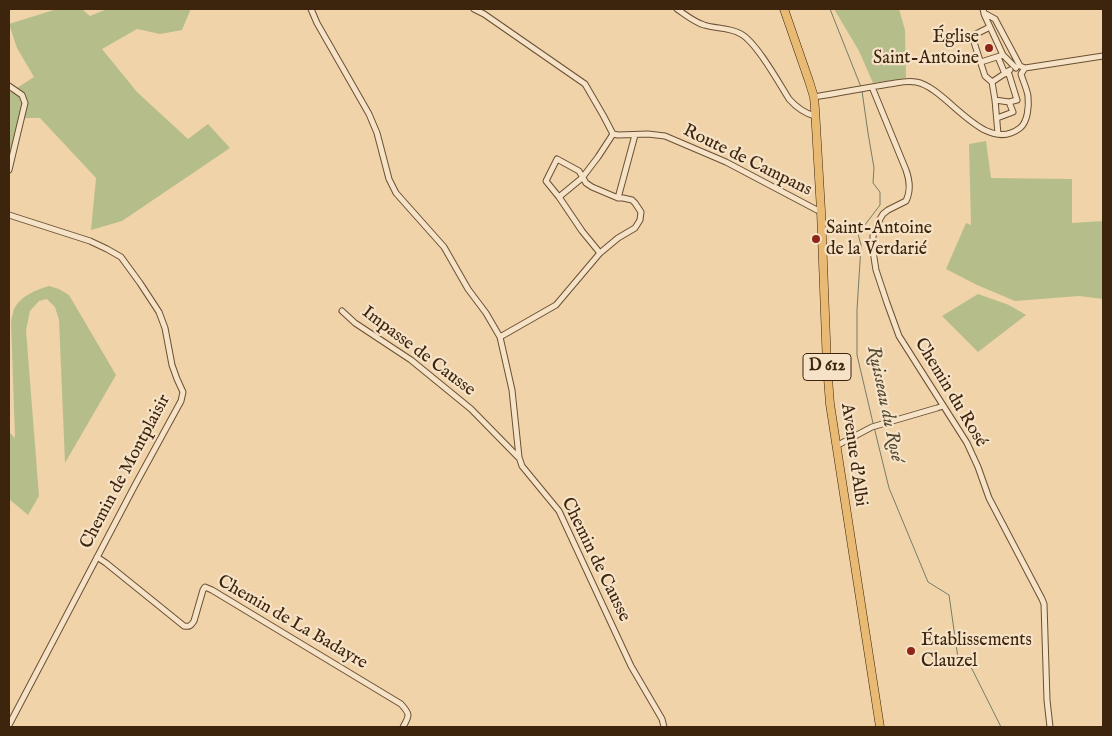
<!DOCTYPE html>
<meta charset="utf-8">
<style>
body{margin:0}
#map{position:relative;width:1112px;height:736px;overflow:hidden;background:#f0d3a9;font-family:"IM FELL English",serif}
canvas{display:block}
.frame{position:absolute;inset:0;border:10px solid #3d240c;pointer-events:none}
</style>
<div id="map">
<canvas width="1112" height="736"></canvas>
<div class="frame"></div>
</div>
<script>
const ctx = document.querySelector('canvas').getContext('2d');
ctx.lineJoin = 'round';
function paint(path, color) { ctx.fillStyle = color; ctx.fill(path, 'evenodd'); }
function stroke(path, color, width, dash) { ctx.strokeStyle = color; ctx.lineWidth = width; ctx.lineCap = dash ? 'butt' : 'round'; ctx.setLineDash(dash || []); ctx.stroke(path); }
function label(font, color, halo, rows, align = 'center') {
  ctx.font = font + ' "IM FELL English",serif'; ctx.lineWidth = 4.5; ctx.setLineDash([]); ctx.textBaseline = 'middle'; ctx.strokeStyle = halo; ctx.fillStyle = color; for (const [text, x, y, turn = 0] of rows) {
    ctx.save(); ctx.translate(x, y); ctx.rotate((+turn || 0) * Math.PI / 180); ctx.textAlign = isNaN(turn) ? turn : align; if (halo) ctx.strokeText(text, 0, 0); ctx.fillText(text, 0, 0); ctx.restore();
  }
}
const green = new Path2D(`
 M57 9H82L90 16 107 9H189L190 11 182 30 160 34 137 29 102 49 137 92 188 139 208 124 230 148 122 221 91 230 96 178 40 118H24L9 178V114L10 105 9 93 34 77 17 48 9 24Z
 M834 9H899L905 30 906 78 873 83 859 51Z
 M986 141 991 178 1072 179V223L1103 221V299L1079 296 1015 301 977 285 946 269 966 223 971 225 969 144Z
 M49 286 59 289 69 295 116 375 65 463 59 320 55 307 47 299 39 301 30 311 26 330 39 496 28 515 9 499V432L15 438 11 321C12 317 13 313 14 309 20 296 36 290 49 286Z
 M978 294 1009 305 1026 315 978 352 942 316Z`);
const stream = new Path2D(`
 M830 9 861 87
 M862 91 868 133 874 168 873 183 880 192V205L858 234 861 245 857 310V355L873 423
 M874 427 889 488 928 582 949 595 958 658 970 665 1001 727`);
const minor = new Path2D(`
 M311 9 317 23 369 114 377 133 389 179 396 193 444 247 468 289 486 313 500 337 512 390 519 457 522 466 559 511 631 666 662 719 664 727
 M474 9 484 14 585 84 603 115 613 134 618 135 648 134 665 136 726 162 817 210 821 211
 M677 9C686 15 694 22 704 25 716 29 729 27 741 34 756 42 779 83 789 99 796 107 804 113 815 116
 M983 9 984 13 995 19 1020 66 1025 68
 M984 14 1003 55 1016 68
 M990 27 972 36 985 76 992 82 995 100 998 134
 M998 57 1005 74
 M981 62 1003 55
 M992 82 1010 70
 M9 86 22 95 25 103 9 170
 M872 87 906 170C910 181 911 191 906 201L888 210 883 214 880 219 873 236V251L876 270 887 303 899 336 967 443 978 467 989 498 1042 599 1044 604 1047 700 1050 727
 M814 97C839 93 864 88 889 84 897 83 907 80 916 82 947 87 984 156 1020 128 1028 122 1029 105 1028 96 1027 89 1023 81 1021 74L1025 68 1103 56
 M995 100 1009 102 1017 100 1008 71
 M997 118 1013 112 1009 102
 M559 197 582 178 598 157 613 134
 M618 198 635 135
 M9 215 90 241 107 249 121 257 140 283 159 312 165 328 172 365 177 379 183 392 181 401 134 487 9 725
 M342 311 355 323 411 360 471 409 518 457
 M500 337 556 305 600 253 618 238 635 228 640 220 641 212 635 203 632 200 623 198H618L592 187 586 183 579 171 557 159 546 181 559 197 582 231 600 253
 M836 446 872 427 937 408 943 406
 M97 557 106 563 184 626C189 627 191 626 194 621L203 590 205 587 212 590 401 704C410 714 410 715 403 727`);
const primary = new Path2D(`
 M784 9 809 81 814 97 815 109 821 211 827 365 830 404 880 727`);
const markers = [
 [989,48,5,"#8f2418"],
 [816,239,5,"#8f2418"],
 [911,651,5,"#8f2418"]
];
const shields = [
 [827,367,48]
];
const shieldNames = [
 ["D 612",827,367]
];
const poiNames = [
 ["Église",979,38,"right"],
 ["Saint-Antoine",979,59,"right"],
 ["Saint-Antoine",826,229],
 ["de la Verdarié",826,250],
 ["Établissements",921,641],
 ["Clauzel",921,662]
];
const streetNames = [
 ["Route de Campans",747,161,26],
 ["Impasse de Causse",418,352,37],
 ["Chemin du Rosé",950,393,59],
 ["Avenue d'Albi",853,455,82],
 ["Chemin de Montplaisir",126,472,-62],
 ["Chemin de Causse",595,560,64],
 ["Chemin de La Badayre",292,623,30]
];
const waterNames = [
 ["Ruisseau du Rosé",884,404,78]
];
paint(green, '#b5be8b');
stroke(stream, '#757d68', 1);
stroke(minor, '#6a5033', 7);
stroke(primary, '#3d240c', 9);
stroke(minor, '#f5e2c7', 5);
stroke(primary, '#e8ba74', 8);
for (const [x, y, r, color] of markers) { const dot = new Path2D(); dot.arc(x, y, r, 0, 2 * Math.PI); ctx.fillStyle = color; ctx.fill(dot); stroke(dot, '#f5e2c7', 2); }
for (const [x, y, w] of shields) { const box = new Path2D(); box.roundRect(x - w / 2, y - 13.5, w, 27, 4); ctx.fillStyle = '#f5e2c7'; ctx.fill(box); stroke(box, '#3d240c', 1); }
label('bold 16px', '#3d240c', null, shieldNames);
label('18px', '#3d240c', '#f5e2c7', poiNames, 'left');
label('18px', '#3d240c', '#f5e2c7', streetNames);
label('italic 19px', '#544932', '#f5e2c7', waterNames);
</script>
